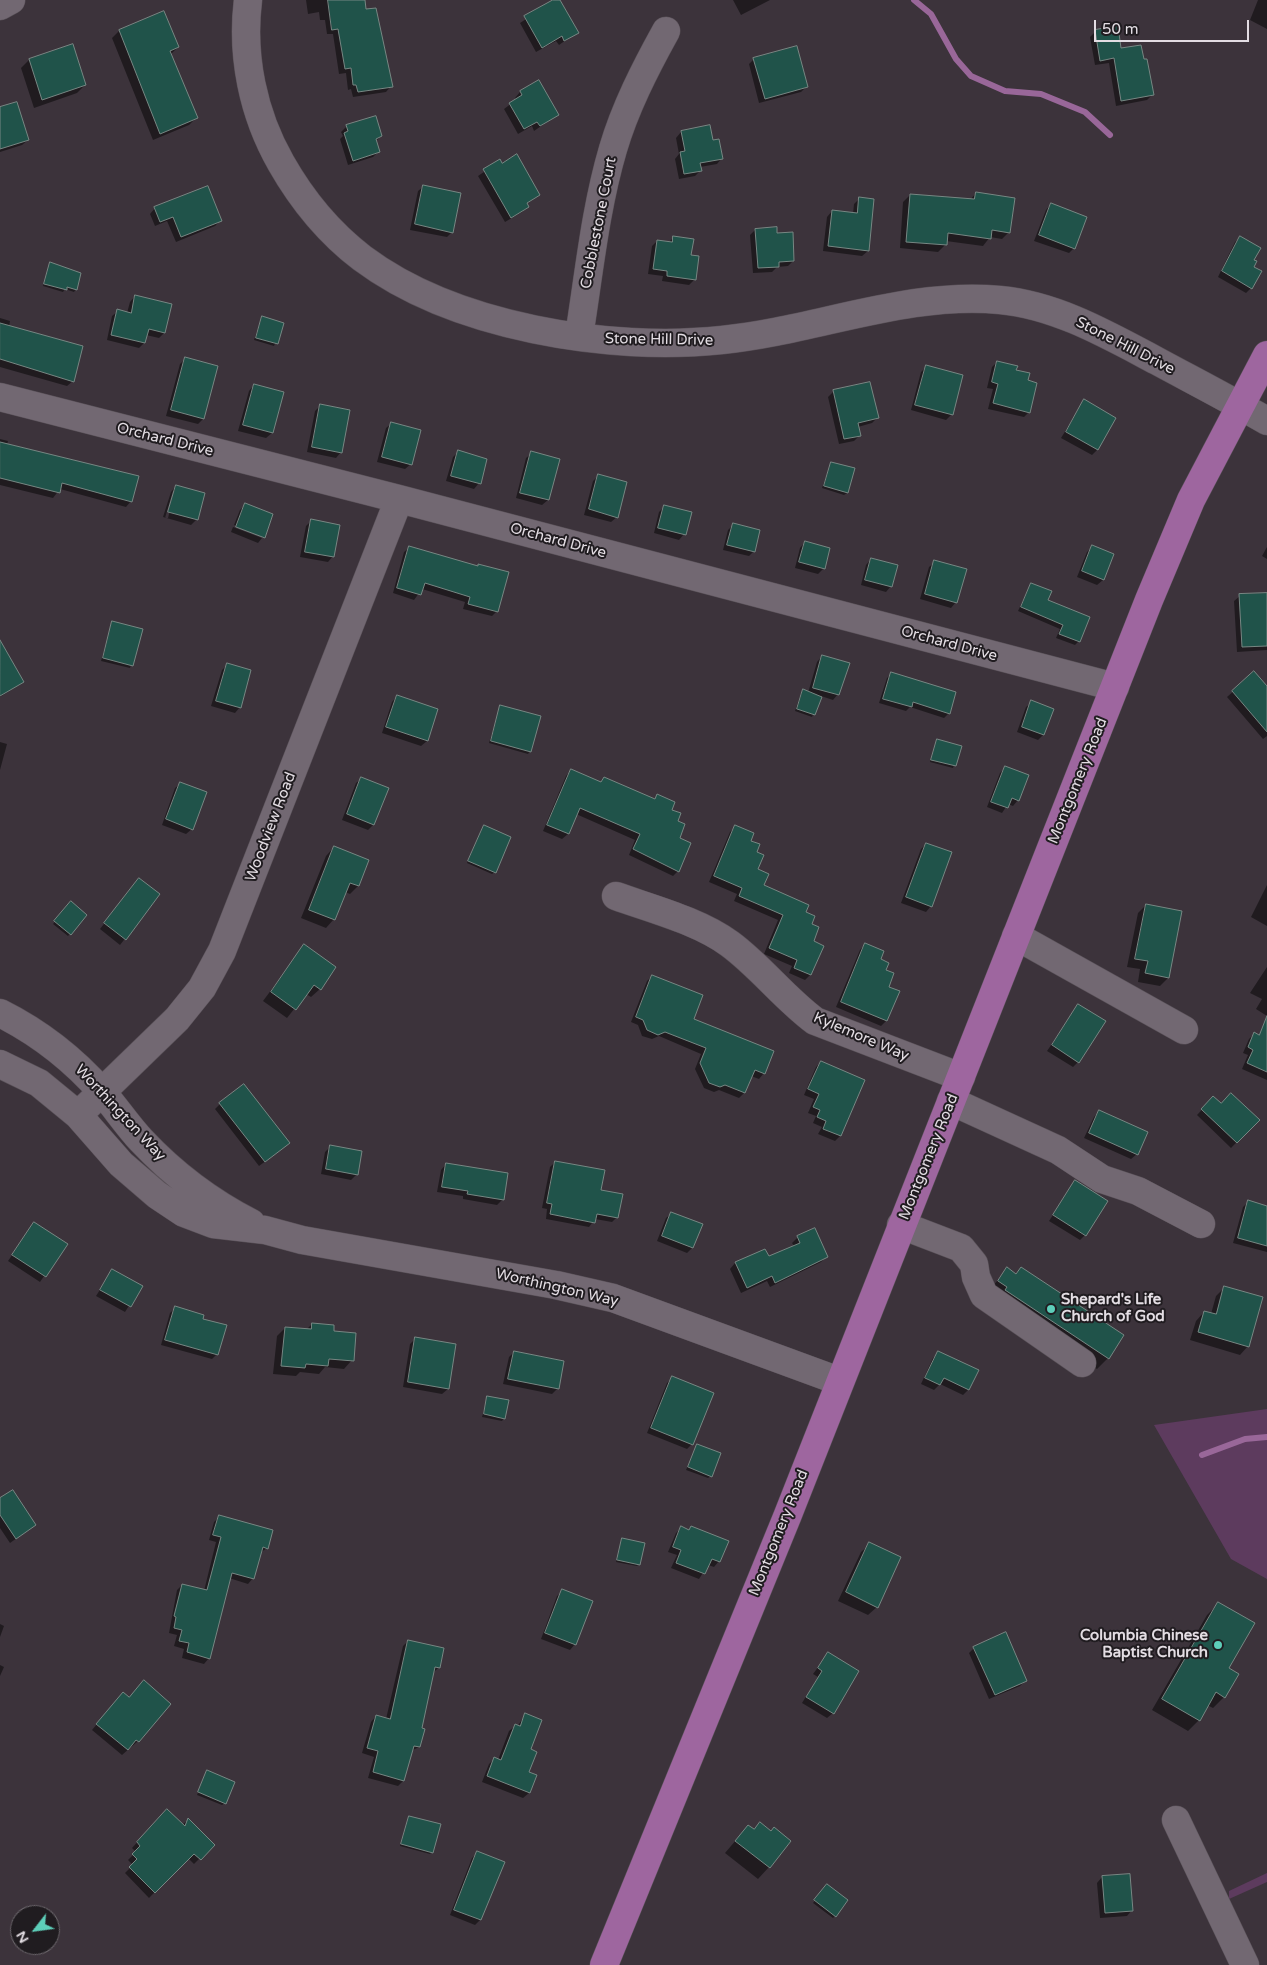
<!DOCTYPE html>
<style>
body{margin:0}
#map{position:relative;width:1267px;height:1965px;overflow:hidden;background:#3c333b;font-family:"Varela Round",sans-serif}
canvas{display:block}
.north{position:absolute;left:10px;top:1905px;width:50px;height:50px;box-sizing:border-box;background:#201c20;border:1px solid #6e696e;border-radius:50%;rotate:240deg;font-size:14px;font-weight:700;line-height:20px;text-align:center;color:#e3dde3}
.north::after{content:'';display:block;margin:auto;width:18px;height:22px;background:#5dceb9;clip-path:polygon(50% 0,100% 100%,50% 72%,0 100%)}
.scale{position:absolute;left:1094px;top:20px;width:155px;height:22px;box-sizing:border-box;border:2px solid #e3dde3;border-top:0;padding-left:6px;font-size:15px;line-height:18px;white-space:nowrap;color:#e3dde3;-webkit-text-stroke:4px #201c20;paint-order:stroke}
</style>
<div id="map">
<canvas width="1267" height="1965"></canvas>
<div class="north">N</div>
<div class="scale">50 m</div>
</div>
<script>
const ctx = document.querySelector('canvas').getContext('2d');
ctx.lineJoin = 'round';
function paint(path, color) { ctx.fillStyle = color; ctx.fill(path, 'evenodd'); }
function stroke(path, color, width, dash) { ctx.strokeStyle = color; ctx.lineWidth = width; ctx.lineCap = dash ? 'butt' : 'round'; ctx.setLineDash(dash || []); ctx.stroke(path); }
function label(font, color, halo, rows, align = 'center') {
  ctx.font = font + ' "Varela Round",sans-serif'; ctx.lineWidth = 4; ctx.setLineDash([]); ctx.textBaseline = 'middle'; ctx.strokeStyle = halo; ctx.fillStyle = color; for (const [text, x, y, turn = 0] of rows) {
    ctx.save(); ctx.translate(x, y); ctx.rotate((+turn || 0) * Math.PI / 180); ctx.textAlign = isNaN(turn) ? turn : align; if (halo) ctx.strokeText(text, 0, 0); ctx.fillText(text, 0, 0); ctx.restore();
  }
}
const green = new Path2D(`
 M1267 1409V1579L1231 1559 1154 1425Z
 M1267 1873V1882L1229 1899V1891Z`);
const shadow = new Path2D(`
 M306 0H364L365 11 391 86 386 92 353 97 351 89 348 90 346 73 339 74 333 34H327L325 20H320L319 12 308 14Z
 M555 0H558L577 32 559 45 556 41 536 52 520 23Z
 M733 0H770L741 15Z
 M1258 0H1267V29L1250 20Z
 M164 13 178 47 171 54 196 118 189 125 153 140 112 38 119 31Z
 M1096 31 1120 50 1143 60 1152 95 1147 100 1116 106 1109 63 1095 65 1090 37Z
 M72 46 85 85 77 93 34 108 21 68 29 60Z
 M754 59 807 86 801 92 759 103 749 64Z
 M538 82 557 115 534 131 532 126 518 134 504 109 516 100 515 98 520 92Z
 M0 109 28 140 22 145 0 152Z
 M347 126 381 136 375 142 378 152 373 157 348 165 340 139 343 136 341 132Z
 M709 127 712 142 722 158 717 164 700 167 701 170 695 176 679 179 675 159 679 154 676 138 681 132Z
 M500 161 539 195 526 204 528 207 522 212 505 222 478 176Z
 M424 186 452 232 447 237 410 230 418 191Z
 M976 193 1009 232 1002 239 990 237 983 246 946 241 945 245 938 252 900 248 903 202 910 195 970 200Z
 M859 199 868 251 862 256 823 251 827 217 832 211 853 214 854 204Z
 M1051 204 1074 248 1069 253 1034 241 1046 210Z
 M155 208 221 220 215 226 176 242 167 221 155 226 150 214Z
 M755 230 776 234 793 261 788 266 777 267 772 272 753 273 750 235Z
 M674 237 690 256 695 279 689 285 662 281 663 276 648 274 652 246 657 241 668 243Z
 M1240 237 1252 260 1251 288 1246 293 1218 277 1235 242Z
 M50 264 76 289 74 292 65 289 63 292 43 286Z
 M135 296 164 333 159 338 146 335 144 343 139 348 107 340 112 316 118 311 127 313 130 302Z
 M262 317 283 324 274 346 254 340Z
 M0 318 10 321 9 327 73 381 67 386 0 367Z
 M185 359 203 419 198 424 166 416 180 364Z
 M997 362 1015 371 1027 381 1029 412 1024 417 988 409 993 389 987 388 992 367Z
 M926 367 952 414 946 420 911 410 921 372Z
 M869 384 877 418 872 423 858 427 860 435 854 441 839 444 828 397 833 392Z
 M254 385 282 393 272 433 266 438 238 431 249 391Z
 M1084 401 1097 450 1092 455 1061 438Z
 M321 405 341 452 336 458 307 452 315 411Z
 M392 423 411 464 405 469 377 462 386 428Z
 M0 439 8 441 7 445 131 501 126 507 60 489 53 498 0 485Z
 M458 452 479 483 474 489 446 481 453 457Z
 M532 453 548 500 542 505 516 498 526 458Z
 M831 463 847 493 844 495 822 488Z
 M598 476 617 517 611 522 584 515 593 481Z
 M176 486 197 519 191 525 163 517 171 492ZM173 491H175L168 518H165Z
 M245 505 264 537 262 538V536L234 525 240 510Z
 M665 506 684 534 679 540 654 533 659 512Z
 M311 521 333 556 328 562 300 557 306 526Z
 M733 525 754 551 749 556 723 550 728 530Z
 M233 527 262 538 258 543 231 532Z
 M805 542 824 568 818 574 795 568 800 548Z
 M1093 546 1113 554 1103 580 1097 585 1077 577 1087 552Z
 M410 547 477 567 479 565 497 611 492 616 463 609 465 602 422 589 414 600 393 593 404 552Z
 M1267 547V559L1262 556Z
 M871 559 891 586 886 592 861 585 866 565Z
 M935 562 956 602 951 608 920 599 929 567Z
 M1031 584 1079 641 1075 645 1056 638 1060 629 1018 611Z
 M1267 594V650L1237 652 1234 601 1240 596Z
 M113 622 142 630 130 668 101 661Z
 M0 652 23 682 0 697Z
 M822 656 838 694 833 700 821 696 812 717 795 711 801 693 804 691 808 693 817 662Z
 M227 665 240 707 235 713 211 706 222 670Z
 M892 673 949 713 944 718 910 707 906 711 879 703 887 678Z
 M1254 673 1267 687V736L1263 739 1227 697Z
 M397 696 437 710 427 741 421 746 382 733 392 702Z
 M1032 702 1043 735 1038 740 1017 732 1026 707Z
 M501 706 530 751 528 754 489 743Z
 M937 741 960 747 953 768 930 762Z
 M0 742 7 744 0 770Z
 M1006 767 1018 800 1013 806 1008 804 1002 813 987 807 1000 773Z
 M571 770 600 783 604 778 653 800 657 796 671 810 676 822 678 871 673 876 629 855 635 840 576 814 568 834 562 839 543 831 566 776Z
 M362 778 373 825 368 830 342 820 356 783Z
 M181 783 192 829 186 834 162 825 175 788Z
 M484 826 495 872 492 874 467 863Z
 M735 827 749 841 755 853 757 870 763 886 805 913 812 942 810 975 805 980 789 973 792 966 764 954 778 920 734 901 737 894 709 882 730 832Z
 M926 844 931 906 926 912 901 903 921 849Z
 M334 847 358 886 350 894 345 892 334 919 326 928 301 918 326 856Z
 M139 879 159 895 120 945 100 929Z
 M1267 885V926L1251 917Z
 M71 903 85 916 68 936 53 924Z
 M1146 905 1168 978 1160 986 1138 982 1140 969 1127 967 1138 913Z
 M865 944 879 960 884 970 887 987 886 1021 881 1026 836 1007 860 950Z
 M304 946 335 967 320 989 311 997 306 994 287 1018 263 1001Z
 M1267 967V1016L1256 1009 1262 999 1250 993Z
 M652 976 692 1019 764 1073 759 1079 751 1076 744 1093 739 1098 719 1090 714 1092 704 1088 695 1069 701 1054 659 1036 652 1039 642 1036 638 1025 631 1022 647 981Z
 M1078 1006V1062L1073 1067 1047 1051Z
 M1254 1034 1267 1039V1080L1242 1069 1248 1055 1243 1053 1249 1039Z
 M821 1062 840 1136 835 1141 818 1134 822 1127 813 1123 816 1116 808 1113 814 1099 804 1095 816 1067Z
 M1213 1098 1221 1105 1258 1120 1231 1148 1197 1115Z
 M220 1104 283 1148 259 1166 215 1109Z
 M1099 1111 1137 1154 1131 1159 1084 1138 1094 1117Z
 M331 1146 357 1174 351 1180 321 1174 325 1152Z
 M555 1162 600 1191 617 1217 612 1222 595 1219 589 1227 546 1219 547 1209 542 1208 550 1167Z
 M446 1164 503 1199 497 1205 463 1199V1196L437 1192 441 1170Z
 M1075 1182 1085 1235 1080 1240 1049 1221Z
 M1248 1202 1267 1207V1252L1233 1243 1243 1207Z
 M672 1213 701 1225 692 1248 687 1253 657 1241 666 1218Z
 M34 1223 66 1244 40 1282 8 1261Z
 M798 1237 826 1257 821 1262 770 1287 767 1281 741 1293 730 1269 735 1263 764 1250 768 1258 794 1246 792 1243Z
 M1007 1269 1015 1274 1021 1269 1108 1358 1097 1369 994 1302 987 1293Z
 M112 1271 141 1287 125 1312 96 1296Z
 M1225 1287 1248 1346 1240 1355 1190 1340 1196 1321 1204 1312 1211 1314 1216 1296Z
 M175 1308 202 1320 217 1354 212 1359 161 1345 170 1313Z
 M312 1324 332 1333 352 1360 344 1369 325 1367 319 1374 300 1372 296 1376 273 1374 277 1336 285 1328 306 1330Z
 M415 1339 448 1389 442 1394 403 1387 410 1344Z
 M514 1352 557 1389 552 1394 503 1384 509 1357Z
 M939 1353 977 1370 968 1390 963 1395 940 1384 934 1390 921 1384 933 1358Z
 M672 1378 692 1444 687 1449 647 1433 667 1383Z
 M488 1397 504 1418 502 1421 482 1417Z
 M698 1445 711 1476 708 1478 686 1470Z
 M0 1500 35 1525 10 1543 0 1528Z
 M219 1517 267 1548 260 1553 253 1578 248 1584 229 1578 209 1658 204 1664 182 1658 184 1649 174 1646 177 1635 169 1633 177 1590 182 1585 204 1591 216 1542 209 1540 214 1522Z
 M691 1527 719 1561 714 1567 708 1565 699 1579 671 1568 677 1555 668 1552 676 1533 681 1528 688 1531Z
 M623 1539 639 1564 637 1566 616 1562Z
 M870 1544 877 1607 868 1615 838 1601 861 1552Z
 M563 1591 575 1644 570 1650 541 1639 557 1596Z
 M1219 1603 1227 1668 1224 1697 1213 1708 1207 1705 1199 1720 1188 1731 1152 1710 1207 1615Z
 M0 1624 4 1626 0 1637Z
 M408 1641 439 1667 433 1673 420 1729 419 1747 411 1751 403 1781 398 1786 368 1778 374 1757 362 1753 371 1722 376 1716 386 1719 403 1646Z
 M974 1648 1025 1681 1020 1686 989 1699 969 1653Z
 M828 1654 833 1713 827 1718 802 1703 818 1677 813 1674Z
 M0 1665 4 1667 0 1676Z
 M118 1699 170 1704 138 1741 122 1755 92 1730Z
 M525 1715 529 1750 528 1772 535 1775 529 1793 523 1798 482 1782 489 1764 495 1758 498 1760 509 1731 515 1726 517 1727Z
 M207 1772 225 1803 222 1805 197 1795Z
 M167 1810 182 1825 188 1820 213 1845 194 1864 188 1858 149 1898 125 1873 133 1865 128 1860 136 1852 132 1848Z
 M409 1817 432 1852 430 1854 400 1846Z
 M748 1826 769 1867 758 1879 725 1853Z
 M478 1852 480 1920 475 1925 450 1915 472 1858Z
 M1102 1877 1132 1910 1127 1916 1100 1918 1097 1883Z
 M825 1888 835 1916 833 1918 813 1903Z`);
const stream = new Path2D(`
 M914 0 931 14 956 59 971 76 1005 91 1041 94 1085 112 1110 135
 M1202 1455 1245 1439 1267 1437`);
const building = new Path2D(`
 M328 0H365L366 9 376 8 393 87 358 92 356 85H353L351 68 345 69 338 29 332 30Z
 M553 0H560L579 33 564 41 562 36 542 48 524 16Z
 M164 11 179 47 170 51 198 118 160 134 119 30Z
 M1118 26 1121 48 1141 45 1144 59H1147L1154 95 1121 101 1114 58 1100 61 1095 30Z
 M73 44 86 85 42 100 29 59Z
 M797 46 808 87 765 99 753 58Z
 M539 80 559 115 540 126 537 122 524 129 509 103 522 95 520 91Z
 M17 102 29 140 0 149V107Z
 M376 116 382 136 376 139 380 152 353 161 344 133 348 131 346 125Z
 M710 125 713 140 719 139 723 159 700 163 702 171 684 174 680 152 685 151 681 131Z
 M517 154 540 195 527 203 529 207 511 218 483 169 500 159 502 163Z
 M423 185 461 193 453 233 415 224Z
 M208 186 222 221 181 237 173 217 160 222 154 207Z
 M976 192 1015 198 1010 233 992 230 991 239 948 233 947 245 906 242 910 194 974 199Z
 M859 197 874 199 869 251 828 246 832 210 857 213Z
 M1051 203 1087 217 1075 249 1039 235Z
 M777 227V233L793 232 794 261 779 262V267L758 268 755 229Z
 M673 236 694 239 691 255 699 256 696 280 667 276V271L653 269 657 240 672 242Z
 M1240 236 1261 248 1254 260 1257 261 1254 267 1262 271 1252 289 1222 271Z
 M50 262 81 273 77 290 67 287V290L44 284Z
 M135 295 172 304 165 333 149 329 145 343 111 335 117 309 131 313Z
 M262 316 284 323 278 344 256 338Z
 M0 323 83 346 74 382 0 359Z
 M185 357 218 366 204 419 171 410Z
 M997 361 1018 366 1016 370 1030 373 1028 380 1037 383 1030 413 993 403 998 384 992 382Z
 M926 365 963 375 953 415 915 405Z
 M870 382 879 418 858 423 861 436 844 439 833 390Z
 M254 384 284 392 273 433 243 425Z
 M1084 399 1116 418 1098 450 1066 432Z
 M320 404 350 410 342 453 312 447Z
 M391 422 421 430 412 465 382 457Z
 M0 442 139 476 132 502 62 483 60 493 0 478Z
 M458 450 487 459 481 484 451 476Z
 M531 451 560 459 549 500 520 493Z
 M831 462 855 468 848 493 824 486Z
 M598 474 627 482 618 518 589 509Z
 M176 485 205 493 198 520 168 512Z
 M245 503 273 514 265 538 236 527Z
 M664 505 692 512 686 535 658 528Z
 M311 519 340 525 334 557 305 552Z
 M733 523 760 530 755 552 727 545Z
 M805 541 830 548 825 569 799 562Z
 M1092 545 1114 554 1104 580 1082 571Z
 M409 546 478 566V564L509 572 498 612 468 604 470 597 425 583 421 595 397 588Z
 M871 558 898 565 892 587 865 580Z
 M934 560 967 569 957 603 925 594Z
 M1031 583 1052 591 1048 600 1090 617 1080 642 1059 634 1063 625 1021 607Z
 M1267 593V646L1242 647 1239 594Z
 M112 621 143 629 133 666 103 658Z
 M0 640 24 682 0 696Z
 M822 655 850 663 839 695 813 688Z
 M227 663 251 670 241 708 216 701Z
 M1254 671 1267 686V732L1232 691Z
 M891 672 956 692 950 714 913 702 912 707 883 699Z
 M803 689 822 697 815 715 797 709Z
 M397 695 438 709 428 741 386 727Z
 M1031 700 1054 709 1044 735 1022 727Z
 M500 705 541 716 531 752 491 741Z
 M937 739 962 746 956 766 931 760Z
 M1005 766 1029 775 1019 801 1012 798 1008 808 991 802Z
 M571 769 601 782 604 777 655 799 657 794 675 802 672 810 681 813 678 821 685 824 680 838 691 843 679 872 633 849 640 834 580 808 569 834 547 825Z
 M361 777 389 788 374 825 347 814Z
 M180 782 207 792 193 830 166 819Z
 M484 825 511 837 496 873 468 861Z
 M735 825 754 833 751 841 760 844 757 852 764 855 758 869 769 874 764 885 809 905 806 912 815 916 812 924 819 927 814 941 824 946 811 975 794 968 797 960 769 948 783 915 739 896 742 888 714 876Z
 M926 843 952 852 932 907 906 897Z
 M334 846 369 860 359 886 350 883 335 920 309 910Z
 M139 878 160 894 126 940 104 923Z
 M71 901 87 915 71 935 54 921Z
 M1146 904 1182 911 1169 978 1145 973 1148 961 1135 959Z
 M865 943 884 951 881 959 889 963 886 970 894 973 889 987 900 991 887 1021 841 1002Z
 M304 944 336 967 321 990 314 985 296 1010 271 992Z
 M652 975 703 995 694 1019 774 1051 765 1074 755 1070 745 1093 725 1085 720 1087 709 1083 700 1063 706 1048 665 1032 658 1035 647 1030 643 1020 636 1017Z
 M1078 1004 1106 1021 1079 1063 1052 1045Z
 M1267 1016V1072L1247 1063 1253 1050 1248 1047 1254 1032 1259 1035Z
 M821 1061 865 1080 841 1136 823 1129 826 1121 817 1117 820 1110 813 1107 819 1094 808 1089Z
 M244 1084 290 1143 265 1162 219 1103Z
 M1231 1093 1260 1120 1237 1143 1201 1109 1213 1096 1221 1103Z
 M1099 1110 1148 1132 1138 1155 1089 1133Z
 M330 1145 362 1151 358 1175 326 1169Z
 M555 1161 605 1170 601 1190 623 1194 618 1218 597 1214 595 1223 550 1214 552 1204 547 1203Z
 M446 1163 508 1173 504 1200 467 1194 468 1191 442 1187Z
 M1075 1180 1108 1201 1086 1236 1053 1215Z
 M1248 1200 1267 1206V1246L1238 1238Z
 M671 1212 703 1224 693 1248 662 1236Z
 M34 1222 68 1244 46 1277 12 1255Z
 M815 1228 828 1257 775 1283 772 1276 747 1288 735 1262 765 1249 769 1256 800 1243 797 1236Z
 M1007 1267 1016 1274 1021 1267 1124 1335 1109 1359 1005 1290 1007 1287 998 1281Z
 M112 1269 143 1286 131 1307 100 1290Z
 M1224 1286 1263 1297 1249 1347 1198 1332 1204 1311 1216 1314Z
 M175 1306 204 1315 203 1319 227 1325 218 1355 165 1340Z
 M312 1323 334 1325V1331L356 1333 354 1361 329 1359 328 1366 306 1364 305 1368 281 1366 285 1327 311 1329Z
 M415 1337 456 1344 449 1389 408 1382Z
 M514 1351 564 1361 559 1389 508 1379Z
 M938 1351 979 1370 969 1390 944 1378 940 1385 925 1378Z
 M672 1376 714 1393 693 1445 651 1428Z
 M487 1396 509 1400 505 1419 484 1414Z
 M697 1444 721 1453 712 1477 688 1467Z
 M13 1490 36 1525 16 1539 0 1515V1498Z
 M219 1515 273 1530 268 1549 263 1547 254 1579 232 1573 210 1659 187 1652 189 1643 179 1641 182 1630 174 1628 176 1617 174 1616 182 1584 207 1590 221 1537 213 1535Z
 M681 1526 689 1530 691 1526 729 1541 720 1562 712 1559 705 1574 676 1563 681 1550 673 1547Z
 M622 1538 645 1543 640 1565 617 1560Z
 M869 1542 901 1557 878 1608 846 1592Z
 M562 1589 593 1601 576 1645 545 1633Z
 M1218 1602 1255 1623 1229 1668 1239 1674 1225 1698 1216 1692 1200 1721 1162 1699Z
 M1006 1632 1027 1681 995 1695 973 1647Z
 M408 1640 444 1648 440 1668 435 1667 422 1728 425 1729 420 1747 414 1746 404 1781 373 1772 378 1751 367 1748 376 1715 390 1719Z
 M828 1652 859 1671 834 1714 806 1697 822 1671 818 1668Z
 M144 1680 171 1704 139 1742 136 1740 128 1750 96 1724 123 1692 129 1697Z
 M525 1713 542 1720 531 1749 537 1752 529 1772 537 1775 530 1793 487 1776 494 1757 501 1760 515 1724 520 1726Z
 M207 1770 235 1782 226 1804 198 1792Z
 M167 1809 185 1826 188 1818 215 1845 201 1860 194 1854 155 1893 129 1867 137 1859 132 1854 140 1846 137 1842Z
 M409 1816 441 1824 433 1853 401 1844Z
 M760 1822 771 1831 774 1827 791 1841 770 1868 735 1841 748 1825 754 1829Z
 M477 1851 505 1862 481 1920 454 1910Z
 M1130 1874 1133 1911 1105 1913 1102 1876Z
 M827 1884 848 1900 836 1917 814 1900Z`);
const minor = new Path2D(`
 M248 0C241 56 253 114 281 163 302 200 328 232 362 258 454 327 609 352 722 340 815 331 906 291 1000 300 1056 305 1108 335 1157 361 1194 381 1231 400 1267 421
 M0 6 11 0
 M579 336C589 274 595 210 613 149 625 108 645 69 666 31
 M0 397 399 499 1115 687
 M616 896C652 909 699 921 730 944 761 967 784 998 815 1021L961 1077
 M1016 936 1184 1030
 M0 1013C40 1033 73 1059 102 1092 116 1108 127 1125 141 1140 172 1173 210 1202 251 1223
 M0 1064 39 1083 78 1115 121 1164 157 1195 184 1213 213 1224 265 1230 302 1240 556 1285 613 1298 839 1381
 M951 1101 1058 1150 1102 1179 1138 1191 1201 1224
 M78 1115 177 1019 202 988 222 951 399 499
 M901 1225 961 1248 974 1264 976 1277 984 1295 1082 1363
 M1176 1820 1245 1965`);
const major = new Path2D(`
 M604 1965 787 1517 1149 600 1191 500 1267 355`);
const markers = [
 [1051,1309,5,"#5dceb9"],
 [1218,1645,5,"#5dceb9"]
];
const streetNames = [
 ["Cobblestone Court",599,223,-79],
 ["Stone Hill Drive",659,340,1],
 ["Stone Hill Drive",1125,346,27],
 ["Orchard Drive",165,440,14],
 ["Orchard Drive",558,541,15],
 ["Orchard Drive",949,644,15],
 ["Montgomery Road",1078,781,-68],
 ["Woodview Road",271,827,-69],
 ["Kylemore Way",861,1037,23],
 ["Worthington Way",120,1113,47],
 ["Montgomery Road",929,1157,-68],
 ["Worthington Way",557,1288,13],
 ["Montgomery Road",779,1533,-68]
];
const poiNames = [
 ["Shepard's Life",1061,1300],
 ["Church of God",1061,1317],
 ["Columbia Chinese",1208,1636,"right"],
 ["Baptist Church",1208,1653,"right"]
];
paint(green, '#5d3b5e');
paint(shadow, '#0007');
stroke(stream, '#996799', 6);
paint(building, '#20534a');
stroke(building, '#778783', 1);
stroke(minor, '#595158', 29);
stroke(major, '#595158', 29);
stroke(minor, '#726872', 28);
stroke(major, '#9e669f', 28);
for (const [x, y, r, color] of markers) { const dot = new Path2D(); dot.arc(x, y, r, 0, 2 * Math.PI); ctx.fillStyle = color; ctx.fill(dot); stroke(dot, '#201c20', 2); }
label('15px', '#e3dde3', '#201c20', streetNames);
label('bold 15px', '#e3dde3', '#201c20', poiNames, 'left');
</script>
